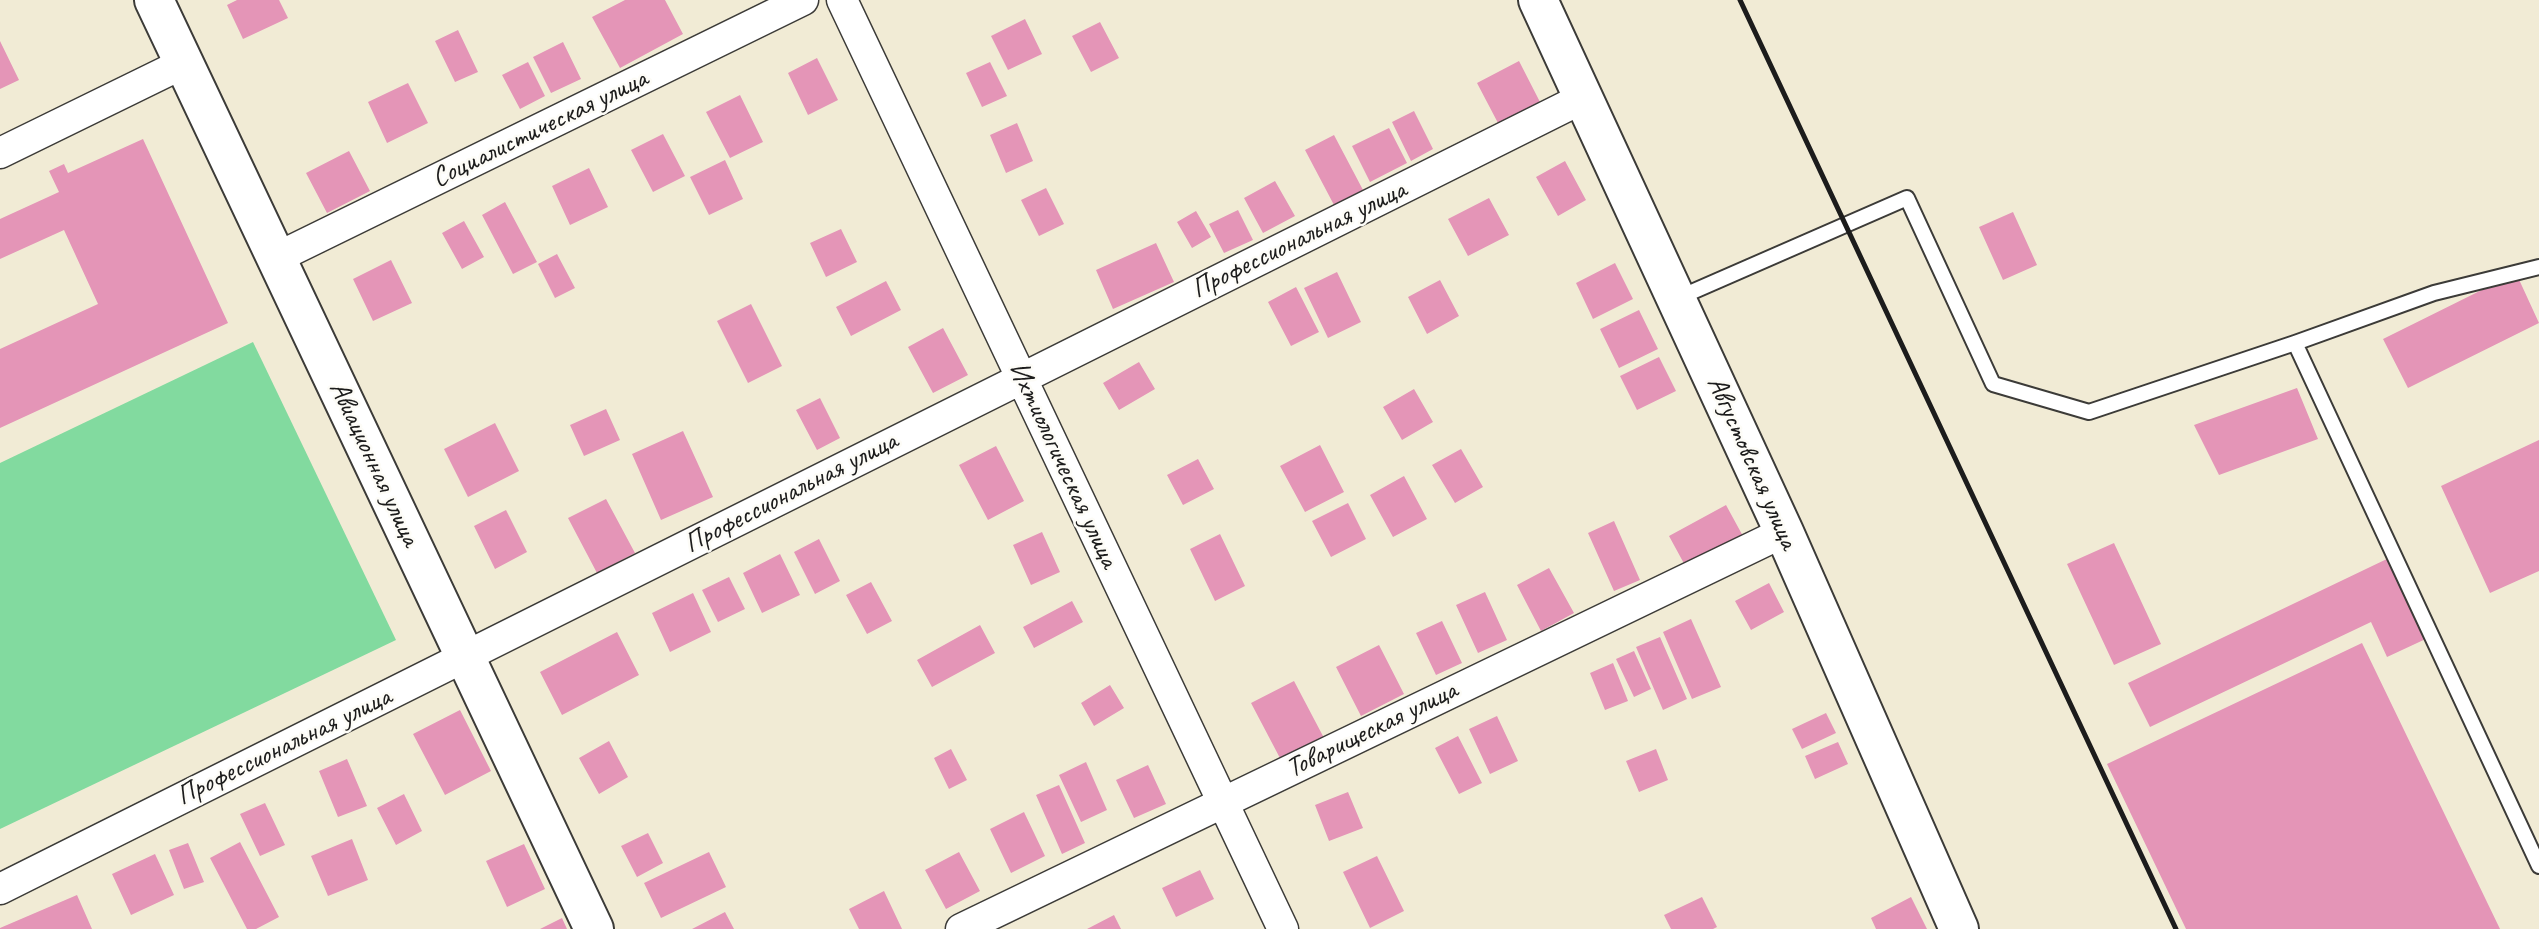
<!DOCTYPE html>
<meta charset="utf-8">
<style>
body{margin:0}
canvas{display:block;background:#f1ebd5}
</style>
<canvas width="2539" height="929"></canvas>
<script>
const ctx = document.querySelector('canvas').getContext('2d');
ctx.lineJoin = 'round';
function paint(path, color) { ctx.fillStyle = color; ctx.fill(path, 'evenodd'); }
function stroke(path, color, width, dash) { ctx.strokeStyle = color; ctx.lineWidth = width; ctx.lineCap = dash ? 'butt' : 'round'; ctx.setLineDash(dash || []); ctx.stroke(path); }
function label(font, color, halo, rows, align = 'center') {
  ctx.font = font + ' Caveat,sans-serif'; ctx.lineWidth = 5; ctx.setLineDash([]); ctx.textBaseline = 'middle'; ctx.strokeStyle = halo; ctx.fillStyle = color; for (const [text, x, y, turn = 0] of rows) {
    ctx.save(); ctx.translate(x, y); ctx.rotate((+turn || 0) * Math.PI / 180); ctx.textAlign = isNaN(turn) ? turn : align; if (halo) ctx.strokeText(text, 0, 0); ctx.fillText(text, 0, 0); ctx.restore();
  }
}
const green = new Path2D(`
 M253 342 396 640 0 829V463Z`);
const building = new Path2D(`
 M237 0H279L288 18 243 39 227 5Z
 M625 0H665L683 34 620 68 592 17Z
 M1025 19 1042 54 1008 70 991 36Z
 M1100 22 1119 58 1091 72 1072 36Z
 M458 30 478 72 455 82 435 41Z
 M0 41 19 80 0 89Z
 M563 42 581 79 551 93 533 57Z
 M817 58 838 100 808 115 788 73Z
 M1519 61 1540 102 1498 123 1477 83Z
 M528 62 545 96 520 109 502 75Z
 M990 62 1007 96 982 107 966 73Z
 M408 83 428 123 387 143 368 102Z
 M740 95 763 142 730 158 706 112Z
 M1414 111 1433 149 1411 161 1392 122Z
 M1017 123 1033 161 1006 173 990 135Z
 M1389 128 1407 163 1370 182 1352 146Z
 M663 134 685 176 653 192 631 150Z
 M1334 135 1363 190 1334 205 1305 150Z
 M143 139 228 323 0 428V349L98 304 64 230 0 259V219L59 192 49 171 64 164 68 173Z
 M349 151 370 191 327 213 306 173Z
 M725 160 743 199 709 215 690 177Z
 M1565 161 1586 200 1558 216 1536 177Z
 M589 168 608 207 570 225 552 186Z
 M1275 181 1295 216 1263 233 1244 198Z
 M1046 188 1064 224 1039 236 1021 200Z
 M1489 198 1509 235 1468 256 1448 219Z
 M505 202 537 262 513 274 482 215Z
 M1238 210 1253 240 1224 253 1209 224Z
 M1196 211 1211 237 1192 248 1177 222Z
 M2013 212 2037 265 2003 280 1979 227Z
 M464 221 484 257 462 269 442 233Z
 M841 229 857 262 826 277 810 243Z
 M1156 243 1174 282 1113 309 1096 270Z
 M557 254 575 288 555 298 538 264Z
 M391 260 412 303 373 321 353 279Z
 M1615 263 1633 299 1593 319 1576 283Z
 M1337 272 1361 322 1328 338 1304 288Z
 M2516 273 2539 323 2408 388 2383 339Z
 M1440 280 1459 316 1427 334 1408 297Z
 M886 281 901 310 851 336 836 307Z
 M1296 287 1319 332 1291 346 1268 302Z
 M751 304 782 366 748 383 717 321Z
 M1639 310 1658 349 1619 368 1600 329Z
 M943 328 968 375 933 393 908 347Z
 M1659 357 1676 391 1637 410 1620 376Z
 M1139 362 1155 389 1119 410 1103 383Z
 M2297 388 2318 439 2219 475 2194 425Z
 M1414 389 1433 422 1402 440 1383 407Z
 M820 398 840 438 817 450 796 410Z
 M606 409 620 440 584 456 570 425Z
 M495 423 519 471 468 497 444 449Z
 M683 431 713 497 661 520 632 454Z
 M2539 440V571L2490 593 2441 486Z
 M1320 445 1344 492 1305 512 1280 466Z
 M996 446 1024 501 988 520 959 465Z
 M1461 449 1483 487 1455 503 1432 465Z
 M1198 459 1214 489 1183 505 1167 475Z
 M1404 476 1427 519 1393 537 1370 495Z
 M606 499 635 553 597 573 568 518Z
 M1348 503 1366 539 1331 557 1312 521Z
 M1726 505 1744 538 1687 569 1669 536Z
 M506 510 527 552 495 569 474 526Z
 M1614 521 1640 580 1614 591 1588 533Z
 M1042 532 1060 572 1031 585 1013 545Z
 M1220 534 1245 586 1215 601 1190 549Z
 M819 539 840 581 815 594 794 552Z
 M2114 543 2161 644 2114 665 2067 564Z
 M780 554 800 595 762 613 743 573Z
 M2391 557 2430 637 2387 657 2371 622 2150 727 2128 683Z
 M1549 568 1574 613 1541 631 1517 585Z
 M729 577 745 609 718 622 702 590Z
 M871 582 892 621 867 634 846 595Z
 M1769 583 1784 612 1751 630 1735 601Z
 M1485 592 1507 640 1478 653 1456 605Z
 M693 593 711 632 670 652 652 613Z
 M1072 601 1083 622 1034 648 1023 627Z
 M1691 619 1721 687 1692 699 1663 632Z
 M1442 621 1462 663 1436 675 1416 633Z
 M980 625 995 653 932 687 917 660Z
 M617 632 639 675 562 715 540 672Z
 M1660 637 1687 699 1663 710 1636 647Z
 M2362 643 2500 929H2186L2107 764Z
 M1379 645 1404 694 1361 716 1336 667Z
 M1634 651 1651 689 1634 697 1616 659Z
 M1613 663 1628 701 1605 710 1590 673Z
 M1294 681 1324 738 1281 760 1251 703Z
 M1110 685 1124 708 1094 726 1081 703Z
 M460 710 491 771 445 795 413 734Z
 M1826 713 1836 733 1802 749 1792 729Z
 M1497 716 1518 761 1490 774 1469 729Z
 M1458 736 1482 783 1459 794 1435 748Z
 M609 741 628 777 599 794 579 758Z
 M1838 742 1848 764 1815 779 1805 756Z
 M951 749 967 780 949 789 934 758Z
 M1656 749 1668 780 1639 792 1626 761Z
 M347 759 367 806 338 817 319 771Z
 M1086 762 1107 810 1081 822 1059 775Z
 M1148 765 1166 804 1134 818 1116 780Z
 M1059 785 1085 843 1062 854 1036 795Z
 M1348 792 1363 828 1329 841 1315 805Z
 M404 794 422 831 396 845 377 808Z
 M265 803 285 845 260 856 240 814Z
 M1024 812 1045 856 1011 873 990 829Z
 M648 833 663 863 637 877 621 846Z
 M352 839 368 880 328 896 311 856Z
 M240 842 279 917 256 929H247L210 858Z
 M188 843 204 882 184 889 169 850Z
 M524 844 545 889 507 907 486 861Z
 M709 852 726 887 661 918 644 883Z
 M959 852 980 891 946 909 925 870Z
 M155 854 174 895 131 915 112 874Z
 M1377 856 1404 911 1370 928 1343 872Z
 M1200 870 1214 899 1176 917 1162 888Z
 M884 891 902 929H859L849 909Z
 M77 895 92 929H0V928Z
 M1702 897 1717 927 1713 929H1671L1664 915Z
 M1911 897 1927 929H1876L1871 918Z
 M725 912 734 929H692Z
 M1114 915 1121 929H1087Z
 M562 918 567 929H540Z`);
const lane = new Path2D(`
 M1678 298 1907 198 1993 384 2089 412 2295 343 2434 293 2539 267
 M2295 343 2539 866`);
const street = new Path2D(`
 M842 0 1283 929
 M0 153 184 63
 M276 258 803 0
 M0 889 1583 98
 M961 929 1784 532`);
const secondary = new Path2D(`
 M154 0 594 929
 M1538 0 1784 532 1959 929`);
const rail = new Path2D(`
 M1740 0 2176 929`);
const streetNames = [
 ["Социалистическая улица",540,129,-26],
 ["Профессиональная улица",1299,240,-26],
 ["Августовская улица",1752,463,66],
 ["Авиационная улица",374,464,65],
 ["Ихтиологическая улица",1063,465,65],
 ["Профессиональная улица",791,493,-27],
 ["Товарищеская улица",1372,730,-26],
 ["Профессиональная улица",284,747,-26]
];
paint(green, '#82da9f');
paint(building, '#e495b7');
stroke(lane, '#3c3b38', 18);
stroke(street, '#3c3b38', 33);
stroke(secondary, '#3c3b38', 42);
stroke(lane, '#fff', 14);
stroke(street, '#fff', 30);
stroke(secondary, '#fff', 38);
stroke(rail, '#1c1c1c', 5);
label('28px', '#1c1c1c', '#fdfcf7', streetNames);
</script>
